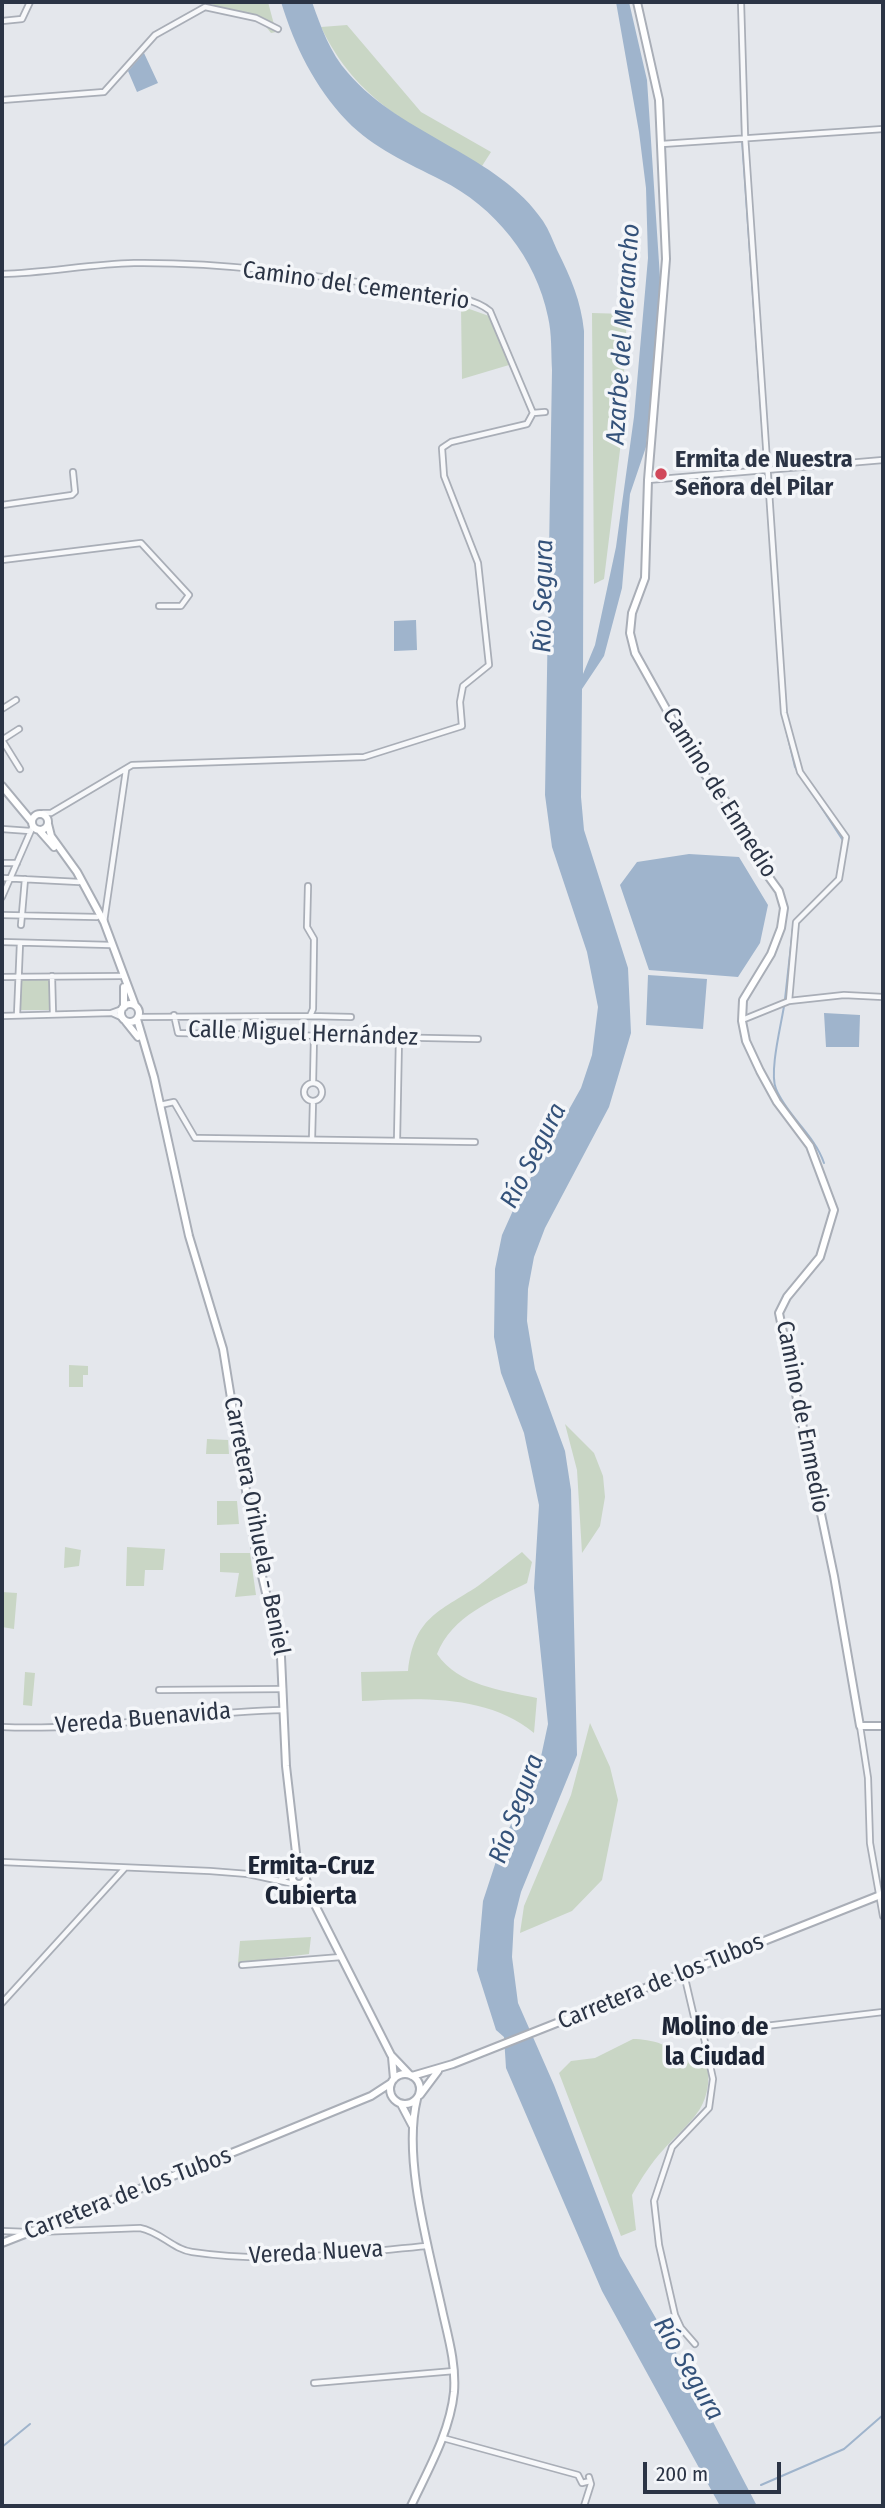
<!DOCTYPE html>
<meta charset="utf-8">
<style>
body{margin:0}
#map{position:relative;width:885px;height:2508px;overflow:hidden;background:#e4e7ec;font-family:"Fira Sans Condensed",sans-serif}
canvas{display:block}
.frame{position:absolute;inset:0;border:4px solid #2b3445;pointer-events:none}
.scale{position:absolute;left:643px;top:2462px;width:138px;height:32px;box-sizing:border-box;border:4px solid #2b3445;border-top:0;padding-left:9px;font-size:21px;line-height:24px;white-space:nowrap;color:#2b3445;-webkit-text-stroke:5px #f4f6f9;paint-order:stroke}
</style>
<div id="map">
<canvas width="885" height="2508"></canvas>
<div class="frame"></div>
<div class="scale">200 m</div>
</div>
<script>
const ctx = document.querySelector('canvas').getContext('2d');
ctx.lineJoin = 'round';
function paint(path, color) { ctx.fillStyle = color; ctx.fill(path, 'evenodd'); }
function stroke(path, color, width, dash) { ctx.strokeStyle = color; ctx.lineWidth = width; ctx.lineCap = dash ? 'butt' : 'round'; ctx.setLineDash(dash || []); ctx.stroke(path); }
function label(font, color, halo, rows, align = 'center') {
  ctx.font = font + ' "Fira Sans Condensed",sans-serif'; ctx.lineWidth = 7; ctx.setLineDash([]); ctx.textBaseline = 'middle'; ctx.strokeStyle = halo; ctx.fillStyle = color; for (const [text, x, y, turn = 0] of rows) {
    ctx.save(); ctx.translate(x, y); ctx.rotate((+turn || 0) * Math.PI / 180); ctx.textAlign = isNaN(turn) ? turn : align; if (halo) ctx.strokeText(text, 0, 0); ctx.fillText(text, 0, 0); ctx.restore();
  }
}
const green = new Path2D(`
 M206 2H268L276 32 271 33 263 23Z
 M347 25 421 112 491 152 482 166C414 127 356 101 321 27Z
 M461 306 489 316 509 365 462 379Z
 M592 313 627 314 620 450 604 579 594 584Z
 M21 978H50V1010H21Z
 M69 1365 88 1366V1375H83V1387H69Z
 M565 1424 594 1453 603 1476 605 1497 600 1526 582 1553 577 1470Z
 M207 1439 228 1440 229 1454H206Z
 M217 1501H237L239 1524 217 1525Z
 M65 1547 81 1550 79 1566 64 1568Z
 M127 1547 165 1549 163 1570H145L144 1586H126Z
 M522 1552 532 1562 527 1583C493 1600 452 1616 437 1654 459 1686 501 1690 537 1698L534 1733C487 1694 420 1698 362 1701L361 1672 408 1671C414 1618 438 1612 478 1586 493 1575 507 1563 522 1552Z
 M220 1553H250L256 1595 235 1597 239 1573 220 1572Z
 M2 1592 17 1593 14 1629 2 1627Z
 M25 1672 35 1673 32 1706 23 1705Z
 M590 1723 610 1767 618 1800 602 1880 572 1911 520 1933 524 1906 571 1795Z
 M311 1937 309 1954 238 1963 240 1941Z
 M633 2039C650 2039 676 2045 683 2062L707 2054C714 2107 696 2115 664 2149 651 2163 641 2179 632 2195L636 2230 621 2236 559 2073 571 2061 595 2058Z`);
const water = new Path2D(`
 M281 2H312C321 27 330 53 348 73 402 136 499 155 543 221 549 230 553 241 557 250 571 278 581 301 584 331L583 674 595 645 616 547 634 417 648 258 646 188 639 132 616 2H629L647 80 661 293 646 447 630 494 622 588 604 656 582 689 581 797 584 830 628 968 631 1033 609 1107 545 1228 534 1257 528 1289 527 1321 535 1369 565 1451 571 1490 577 1755 521 1892 514 1920 512 1957 518 2003 554 2085 620 2256 688 2374 757 2506H720L602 2291 506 2068 504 2037 496 2030 477 1970 483 1901 502 1843 539 1766 548 1724 534 1588 539 1505 524 1433 501 1373 494 1337 495 1269 502 1235 515 1206 581 1088 592 1055 598 1007 587 952 552 847 545 795 552 370C551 353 552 334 548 317 536 258 495 207 441 180 408 163 373 148 347 121 314 86 295 47 281 2Z
 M144 53 158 83 137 92 128 71Z
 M416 620 417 650 394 651V621Z
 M689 854 739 857 768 905 760 943 738 977 649 970 620 885 637 862Z
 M648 975 707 979 703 1029 646 1025Z
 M824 1013 860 1015 859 1047H826Z`);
const stream = new Path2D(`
 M741 59 742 136
 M742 140 765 467
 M765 473 766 484
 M783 717 795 767 844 842
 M785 999 793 927
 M784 1006C781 1026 769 1072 776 1089 787 1116 814 1134 824 1163
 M2 2447 30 2424
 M761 2485 844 2449 883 2415`);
const street = new Path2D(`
 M741 2 745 136 784 713 800 772 846 837 839 879 796 922 789 1001
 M2 21 22 19 30 2
 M2 100 104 92 155 35 205 7 256 18 278 29
 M662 144 883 129
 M2 274C46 273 90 264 134 263 224 262 315 275 404 289 430 294 469 294 490 311L533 413 527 424 451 442 442 448 444 476 478 563 489 665 463 686 460 702 462 726 364 757 132 765 51 813H43
 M533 413 545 412
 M648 480 883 460
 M2 505 72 495 75 492 73 472
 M2 560 141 543 189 595 181 606H159
 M2 709 16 700
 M2 740 20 769
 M2 740 19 729
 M2 829 30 831
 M2 863H17
 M2 878 79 882
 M2 897 33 826
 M2 915 97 917
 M104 922 126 770
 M21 925 25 879
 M2 942 111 945
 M52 976 53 1014
 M2 977 121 976
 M112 1013 123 1018
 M17 1015 20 943
 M174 1015 178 1033 478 1039
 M2 1016 111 1013 122 1009
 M310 1016 351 1017
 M139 1017 310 1016 313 1009 314 939 307 927 308 886
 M742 1020 789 1001 844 995 883 997
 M304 1092a9 9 0 1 1 18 0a9 9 0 1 1-18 0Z
 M313 1083 314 1036
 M160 1105 174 1102 195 1138H200L475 1142
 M312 1139 313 1101
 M397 1141 399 1038
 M159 1690 283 1689
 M860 1726 868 1778 870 1843 883 1916
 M2 1727C96 1731 190 1712 284 1710
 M2 1862 210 1871 248 1874 294 1884
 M281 1879 291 1875
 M242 1965 341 1957
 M684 1974 698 2034 883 2012
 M2 2003 124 1869
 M2 2231 28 2232
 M37 2232 140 2228C161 2232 172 2249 192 2252 271 2264 348 2253 427 2246
 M695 2344 681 2328 675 2315 659 2245 654 2201 672 2147 709 2108 713 2079 703 2033
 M314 2383 454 2371
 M443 2438 578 2475 582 2483 590 2481
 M584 2506 591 2484 589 2477`);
const secondary = new Path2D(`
 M637 2 659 100 666 259 648 480 645 578 632 613 630 633 635 653 698 766 733 810 758 862 779 891 784 908 781 928 771 954 743 1000 742 1021 746 1041 760 1071 777 1102 810 1146 834 1210 820 1257 787 1297 779 1313 834 1576 860 1726H883
 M2 786 32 822
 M32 822a8 8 0 1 1 16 0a8 8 0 1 1-16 0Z
 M48 824 51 836 77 872 104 922 135 1005
 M39 830 54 847
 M124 987V1007
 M121 1013a9 9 0 1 1 18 0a9 9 0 1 1-18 0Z
 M137 1019 154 1077 189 1236 223 1349 255 1546 281 1657 286 1766 296 1853 294 1872
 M126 1022 138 1037
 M292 1877a7 7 0 1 1 14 0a7 7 0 1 1-14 0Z
 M306 1879 312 1899 391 2055 410 2075
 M392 2057 394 2079
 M390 2089a15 15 0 1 1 30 0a15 15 0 1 1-30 0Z
 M412 2076 453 2064 883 1894
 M420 2095 438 2071
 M401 2104 412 2125
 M2 2243 239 2150 371 2096 391 2083
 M411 2506C428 2470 450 2432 454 2392 456 2365 449 2340 443 2314 430 2253 402 2159 417 2099`);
const markers = [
 [661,474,7,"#d1495b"]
];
const streetNames = [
 ["Camino del Cementerio",356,286,8],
 ["Camino de Enmedio",719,793,58],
 ["Calle Miguel Hernández",303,1034,2],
 ["Camino de Enmedio",802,1417,79],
 ["Carretera Orihuela - Beniel",256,1526,79],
 ["Vereda Buenavida",143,1719,-5],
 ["Carretera de los Tubos",661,1982,-22],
 ["Carretera de los Tubos",128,2194,-21],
 ["Vereda Nueva",316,2253,-3]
];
const poiNames = [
 ["Ermita de Nuestra",675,460],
 ["Señora del Pilar",675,488]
];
const waterNames = [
 ["Azarbe del Merancho",624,334,-86],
 ["Río Segura",544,596,-89],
 ["Río Segura",534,1156,-63],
 ["Río Segura",517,1809,-70],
 ["Río Segura",688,2369,60]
];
const neighbourhoodNames = [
 ["Ermita-Cruz",311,1867],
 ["Cubierta",311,1897],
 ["Molino de",715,2028],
 ["la Ciudad",715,2058]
];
paint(green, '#c9d6c5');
paint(water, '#9fb4cc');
stroke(stream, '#9fb4cc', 2);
stroke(street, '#a9aeb7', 8);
stroke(secondary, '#a9aeb7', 10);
stroke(street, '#f7f8fa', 4.5);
stroke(secondary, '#fff', 6);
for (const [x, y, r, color] of markers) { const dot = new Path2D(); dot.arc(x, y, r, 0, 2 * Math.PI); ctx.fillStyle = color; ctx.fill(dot); stroke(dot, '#f4f6f9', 2.5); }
label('24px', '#2b3445', '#f4f6f9', streetNames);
label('bold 24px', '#2b3445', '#f4f6f9', poiNames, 'left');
label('italic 26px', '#34527a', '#f4f6f9', waterNames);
label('bold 26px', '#1d2536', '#f4f6f9', neighbourhoodNames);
</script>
